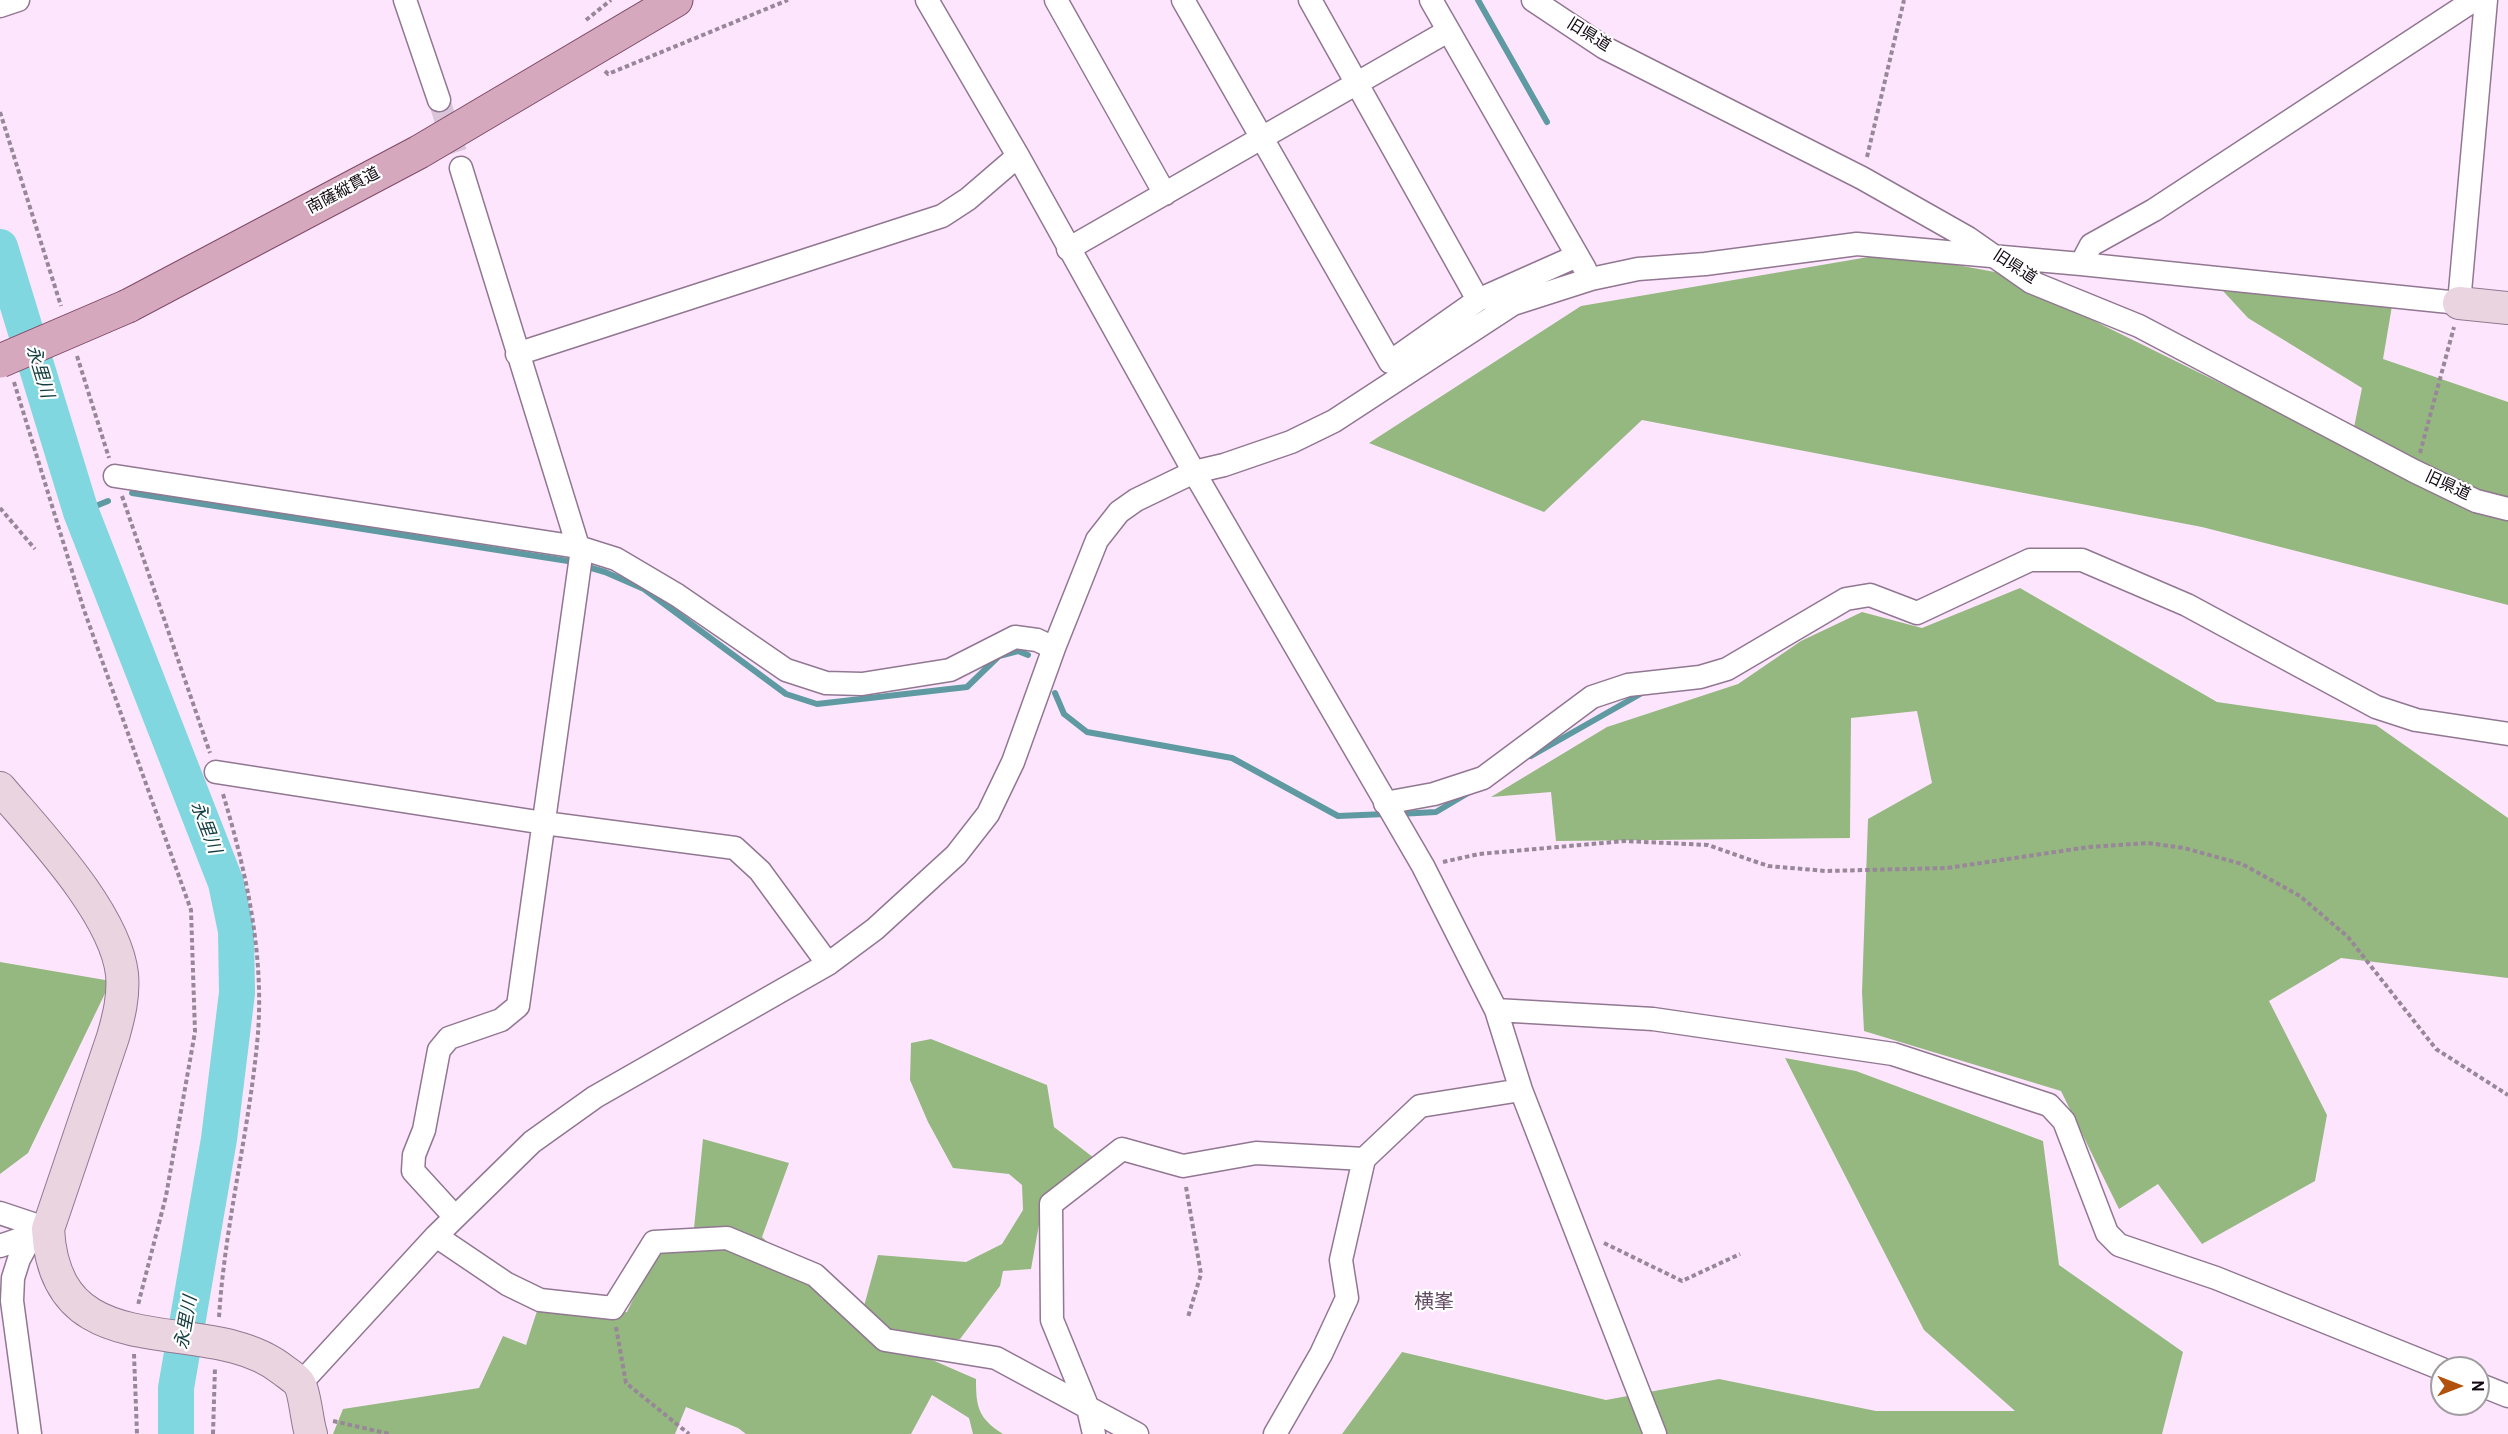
<!DOCTYPE html>
<meta charset="utf-8">
<style>
body{margin:0}
#map{position:relative;width:2508px;height:1434px;overflow:hidden;background:#fde6fd;font-family:Overpass,sans-serif}
canvas{display:block}
.north{position:absolute;left:2430px;top:1356px;width:60px;height:60px;box-sizing:border-box;background:#fff;border:2px solid #a09ca0;border-radius:50%;rotate:90deg;font-size:16px;font-weight:700;line-height:24px;text-align:center;color:#110811}
.north::after{content:'';display:block;margin:auto;width:21px;height:27px;background:#b2510b;clip-path:polygon(50% 0,100% 100%,50% 72%,0 100%)}
</style>
<div id="map">
<canvas width="2508" height="1434"></canvas>
<div class="north">N</div>
</div>
<script>
const ctx = document.querySelector('canvas').getContext('2d');
ctx.lineJoin = 'round';
function paint(path, color) { ctx.fillStyle = color; ctx.fill(path, 'evenodd'); }
function stroke(path, color, width, dash) { ctx.strokeStyle = color; ctx.lineWidth = width; ctx.lineCap = dash ? 'butt' : 'round'; ctx.setLineDash(dash || []); ctx.stroke(path); }
function label(font, color, halo, rows, align = 'center') {
  ctx.font = font + ' Overpass,"Noto Sans JP",sans-serif'; ctx.lineWidth = 4.5; ctx.setLineDash([]); ctx.textBaseline = 'middle'; ctx.strokeStyle = halo; ctx.fillStyle = color; for (const [text, x, y, turn = 0] of rows) {
    ctx.save(); ctx.translate(x, y); ctx.rotate((+turn || 0) * Math.PI / 180); ctx.textAlign = isNaN(turn) ? turn : align; if (halo) ctx.strokeText(text, 0, 0); ctx.fillText(text, 0, 0); ctx.restore();
  }
}
const forest = new Path2D(`
 M1892 253 1995 272 2350 447 2362 388 2248 318 2223 291 2392 306 2383 359 2508 402V605L2202 527 1642 420 1544 512 1369 443 1581 306Z
 M2020 588 2217 702 2376 725 2508 818V978L2341 958 2269 1001 2327 1115 2315 1181 2202 1244 2158 1184 2119 1209 2061 1091 1864 1031 1862 992 1868 819 1932 783 1917 711 1851 718 1850 838 1556 841 1551 792 1491 797 1607 727 1738 684 1801 641 1862 612 1922 628Z
 M0 962 111 981 28 1153 0 1174Z
 M931 1039 1047 1085 1054 1127 1094 1158 1040 1219 1031 1269 1003 1271 1000 1286 960 1339H928L923 1356 976 1379C976 1407 978 1418 1003 1434H973L969 1418 932 1395 911 1434H746L738 1428 686 1407 675 1434H333L343 1409 479 1388 503 1336 526 1345 537 1311 588 1315 627 1312 657 1250 692 1248 703 1139 789 1163 762 1237 810 1281 822 1299 864 1306 878 1255 966 1262 1002 1244 1023 1210 1022 1185 1009 1174 953 1168 928 1122 910 1080 911 1043Z
 M1785 1058 1856 1071 2043 1141 2059 1265 2183 1352 2162 1434H1342L1402 1352 1606 1400 1719 1379 1876 1411H2015L1924 1330Z`);
const stream = new Path2D(`
 M1478 0 1547 122
 M132 493 568 561 605 572 644 589 786 694 817 704 967 687 999 656 1018 651 1028 655
 M81 512 108 501
 M1055 693 1064 714 1087 732 1232 758 1338 816 1386 814
 M1531 756 1642 693
 M1399 814 1436 812 1468 793`);
const river = new Path2D(`
 M0 247 81 512 226 883 236 931 237 993 219 1139 176 1388V1434`);
const streetTunnel = new Path2D(`
 M439 100 461 168`);
const path = new Path2D(`
 M586 20 611 0
 M605 71 608 74 788 0
 M0 112 61 306
 M1867 157 1904 0
 M77 356 109 458
 M14 382 84 610 191 910 195 1032 166 1196 138 1305
 M2420 453 2454 327
 M122 496 210 753
 M0 508 35 549
 M1443 862 1479 854 1625 841 1708 845 1768 866 1826 871 1947 868 2089 847 2148 843 2184 848 2242 864 2300 896 2348 937 2436 1049 2508 1095
 M1186 1187 1201 1274 1188 1317
 M1604 1243 1682 1281 1740 1254
 M219 1317C225 1222 250 1128 258 1033 264 952 246 871 223 794
 M616 1327 626 1383 689 1434
 M134 1354 137 1434
 M333 1421 390 1434
 M213 1434 215 1367`);
const street = new Path2D(`
 M405 0 439 100
 M927 0 1018 156 1194 472 1423 866 1496 1010 1521 1090 1655 1434
 M1056 0 1165 194
 M1183 0 1390 362 1478 300 1577 256
 M1310 0 1478 300
 M1431 0 1585 269
 M1533 0 1605 48 1862 178 1968 238 2031 282 2139 326 2414 471 2476 501 2508 509
 M0 6 18 0
 M1068 249 1448 31
 M2081 264 2091 245 2154 210 2474 0
 M517 354 942 216 968 199 1018 156
 M115 476 578 547 616 559 677 595 786 670 826 683 862 684 950 670 1015 637 1037 640 1054 648
 M216 772 544 823 735 848 760 871 828 964
 M1385 803 1434 794 1483 778 1592 697 1628 685 1700 677 1727 669 1846 599 1870 595 1917 613 2030 560H2082L2187 605 2376 707 2416 720 2508 734
 M1496 1010 1653 1019 1893 1054 2049 1105 2064 1121 2107 1233 2119 1245 2216 1278 2442 1369
 M0 1213 48 1229
 M455 1217 413 1171 414 1155 424 1130 439 1050 449 1038 501 1020 518 1006 581 556 461 168
 M436 1236 507 1284 540 1300 613 1308 654 1242 727 1238 815 1275 885 1340 996 1358 1137 1434
 M0 1246 38 1233
 M300 1384 436 1236 532 1142 595 1097 828 964 875 929 956 855 988 814 1013 762 1054 648 1097 540 1119 512 1136 500 1194 472 1224 465 1291 442 1334 421 1513 304 1591 279 1638 269 1705 264 1857 244 2081 264 2459 303 2486 0
 M2478 1384 2508 1396
 M30 1434 12 1301 13 1278 19 1259 32 1235
 M1094 1434 1088 1408 1052 1320 1051 1204 1122 1149 1183 1166 1256 1153 1364 1159
 M1275 1434 1321 1354 1347 1298 1341 1260 1364 1159 1420 1106 1521 1090`);
const secondary = new Path2D(`
 M2459 303 2508 308
 M0 788C39 834 115 913 122 974 124 996 119 1016 113 1037L48 1229C56 1374 207 1309 283 1370 288 1374 298 1380 300 1385 305 1394 307 1422 311 1434`);
const primary = new Path2D(`
 M128 306 419 152 676 0`);
const primaryBridge = new Path2D(`
 M0 361 128 306`);
const streetNames = [
 ["旧県道",1588,36,32],
 ["南薩縦貫道",344,192,-28],
 ["旧県道",2014,268,33],
 ["旧県道",2447,487,25]
];
const waterNames = [
 ["永里川",38,372,73],
 ["永里川",204,828,69],
 ["永里川",188,1323,-80]
];
const quarterNames = [
 ["横峯",1434,1304]
];
paint(forest, '#95b780');
stroke(stream, '#5f99a1', 6);
stroke(river, '#81d7df', 36);
stroke(streetTunnel, '#dac5da', 22, [22, 11]);
stroke(street, '#917791', 25);
stroke(secondary, '#917791', 34);
stroke(primary, '#7f4a66', 35);
stroke(path, '#988798', 4, [4.5, 3]);
stroke(street, '#fff', 22);
stroke(secondary, '#ead4df', 32);
stroke(primary, '#d6a8be', 33);
stroke(primaryBridge, '#7f4a66', 35, []);
stroke(primaryBridge, '#d6a8be', 33);
label('16px', '#110811', '#fff', streetNames);
label('italic 18px', '#133d40', '#fff', waterNames);
label('20px', '#624a62', '#fff', quarterNames);
</script>
